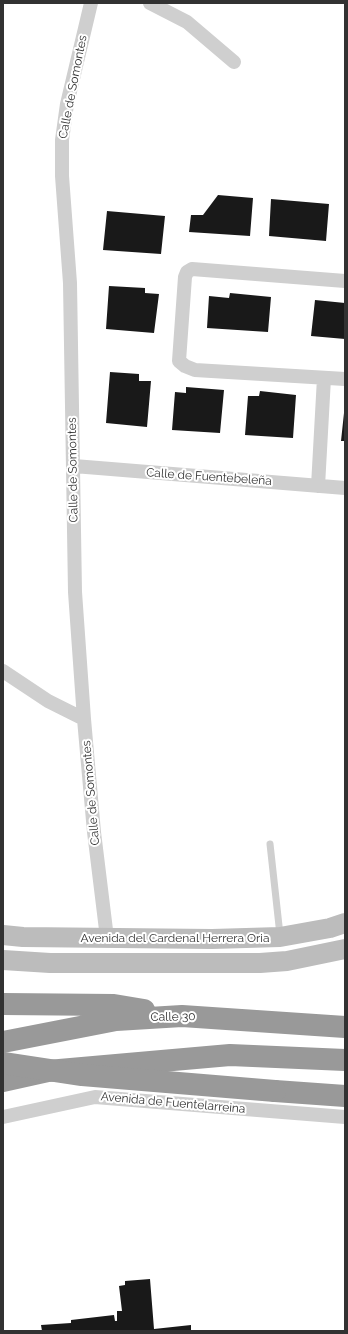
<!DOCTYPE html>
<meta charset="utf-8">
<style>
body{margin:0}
#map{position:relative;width:348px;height:1334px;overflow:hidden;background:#fff;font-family:Raleway,sans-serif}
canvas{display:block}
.frame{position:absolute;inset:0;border:4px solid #323232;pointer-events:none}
</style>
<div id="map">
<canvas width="348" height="1334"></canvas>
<div class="frame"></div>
</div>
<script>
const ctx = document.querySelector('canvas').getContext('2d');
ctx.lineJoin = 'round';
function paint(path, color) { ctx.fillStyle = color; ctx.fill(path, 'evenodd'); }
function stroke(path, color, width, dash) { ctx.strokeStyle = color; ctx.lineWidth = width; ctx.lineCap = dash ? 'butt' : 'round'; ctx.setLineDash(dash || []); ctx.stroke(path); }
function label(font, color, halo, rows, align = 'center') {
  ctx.font = font + ' Raleway,sans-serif'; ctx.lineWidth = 4; ctx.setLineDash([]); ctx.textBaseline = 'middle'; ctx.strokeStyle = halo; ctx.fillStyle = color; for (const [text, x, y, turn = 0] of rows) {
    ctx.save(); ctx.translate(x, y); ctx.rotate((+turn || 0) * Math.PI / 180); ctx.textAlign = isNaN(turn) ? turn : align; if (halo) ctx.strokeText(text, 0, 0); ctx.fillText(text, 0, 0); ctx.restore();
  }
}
const building = new Path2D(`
 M218 195 253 198 250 236 189 232 191 215H203Z
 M271 199 329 204 326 241 269 236Z
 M107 211 165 216 161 254 103 250Z
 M109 286 145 288V293L159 294 154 333 106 329Z
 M230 293 271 297 268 332 207 328 209 296 229 298Z
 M315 300 345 303V339L311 336Z
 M110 372 139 374V381H151L147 427 106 423Z
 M186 387 224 390 220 433 172 430 175 392 186 393Z
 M260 391 296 395 293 438 245 435 248 396H259Z
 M344 413H345V441H341Z
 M150 1279 154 1329 191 1325V1331H42L41 1325 71 1323V1320L114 1315 115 1321H117V1311H122L119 1286 125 1285V1281Z`);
const service = new Path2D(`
 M270 844 280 935`);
const minor = new Path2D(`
 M91 3 67 104 62 140V176L70 283 75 592 84 719 94 832 107 938
 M150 3 187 22 234 62
 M345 281 192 269 187 272 185 277 179 361 185 366 195 370 345 379
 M74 466 345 488
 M318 486 324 378
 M3 671 48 701 84 719
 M3 1117 95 1097 345 1117`);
const secondary = new Path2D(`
 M3 935 23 937 212 939 280 937 330 928 345 923
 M3 960 50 963H260L287 961 345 949`);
const motorway = new Path2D(`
 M3 1004 114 1005 144 1010
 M3 1042 116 1020 182 1016 345 1027
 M3 1081 48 1071 230 1055 345 1060
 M275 1091 345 1096`);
const motorwayBridge = new Path2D(`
 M3 1063 82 1075 275 1091`);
const streetNames = [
 ["Calle de Somontes",73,87,-79],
 ["Calle de Somontes",73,470,-91],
 ["Calle de Fuentebeleña",209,477,4],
 ["Calle de Somontes",91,793,-95],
 ["Avenida del Cardenal Herrera Oria",175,938],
 ["Calle 30",173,1017,-1],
 ["Avenida de Fuentelarreina",173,1103,5]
];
paint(building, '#191919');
stroke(service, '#cfcfcf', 7);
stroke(minor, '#cfcfcf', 14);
stroke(secondary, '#bcbcbc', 20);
stroke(motorway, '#999', 22);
stroke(motorwayBridge, '#999', 22);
label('12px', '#323232', '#fff', streetNames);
</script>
